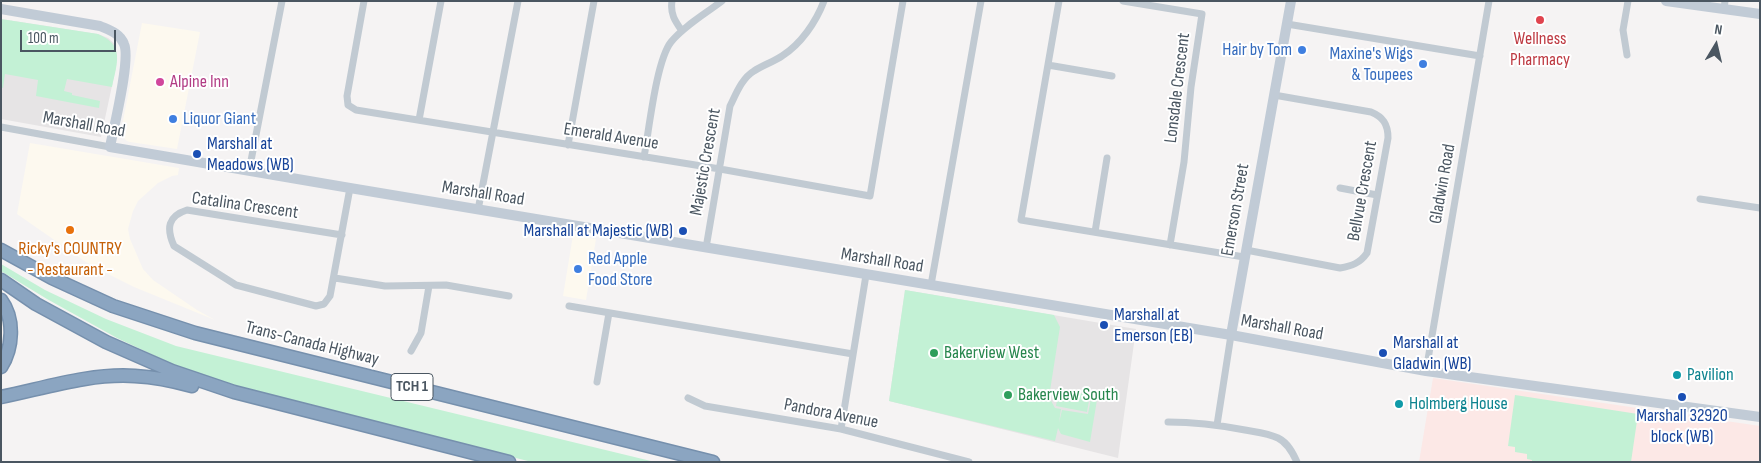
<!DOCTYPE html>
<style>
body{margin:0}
#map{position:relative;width:1761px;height:463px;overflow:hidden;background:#f5f3f3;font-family:"Sofia Sans Condensed",sans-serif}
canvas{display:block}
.frame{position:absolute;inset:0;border:2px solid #4a5661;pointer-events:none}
.north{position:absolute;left:1691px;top:20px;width:50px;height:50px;-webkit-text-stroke:4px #fff;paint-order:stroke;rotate:9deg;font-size:14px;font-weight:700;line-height:20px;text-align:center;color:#4a5661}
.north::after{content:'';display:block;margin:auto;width:18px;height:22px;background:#4a5661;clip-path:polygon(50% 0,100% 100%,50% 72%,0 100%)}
.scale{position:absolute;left:20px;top:30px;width:96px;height:22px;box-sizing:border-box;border:2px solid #4a5661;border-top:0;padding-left:6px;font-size:15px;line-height:18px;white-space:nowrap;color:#4a5661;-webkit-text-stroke:4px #fff;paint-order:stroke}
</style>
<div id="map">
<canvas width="1761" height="463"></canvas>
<div class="frame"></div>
<div class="north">N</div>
<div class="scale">100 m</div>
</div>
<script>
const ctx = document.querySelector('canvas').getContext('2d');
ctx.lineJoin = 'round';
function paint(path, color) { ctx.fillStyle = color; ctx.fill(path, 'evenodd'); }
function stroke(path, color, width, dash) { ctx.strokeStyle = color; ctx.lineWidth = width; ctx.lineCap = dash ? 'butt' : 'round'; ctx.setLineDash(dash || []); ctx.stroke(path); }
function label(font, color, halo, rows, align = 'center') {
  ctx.font = font + ' "Sofia Sans Condensed",sans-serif'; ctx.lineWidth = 4; ctx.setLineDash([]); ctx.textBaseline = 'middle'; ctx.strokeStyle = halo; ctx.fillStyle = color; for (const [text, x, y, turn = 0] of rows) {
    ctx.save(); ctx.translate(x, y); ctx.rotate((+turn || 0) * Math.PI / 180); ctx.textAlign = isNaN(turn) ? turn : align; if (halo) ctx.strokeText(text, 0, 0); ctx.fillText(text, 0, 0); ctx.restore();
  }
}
const commercial = new Path2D(`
 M142 23 200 32 177 149 130 142 127 141 122 136 121 131Z
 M30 143 179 168 178 175 172 176 158 183 138 201 133 211 128 229 130 239 143 269 153 280 197 310 215 320 134 287 110 275 86 262 17 214Z
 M573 235 596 239 586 300 563 296Z`);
const education = new Path2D(`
 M1 19 98 34 108 38 115 44 117 56 116 67 101 137 1 119Z
 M905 290 1136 329 1118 458 889 401Z`);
const medical = new Path2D(`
 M1433 378 1760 426V462H1419Z`);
const green = new Path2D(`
 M1 19 98 34C125 45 117 63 112 87L67 79 64 91 72 93V95L100 101 99 108 36 96 38 80 5 74 3 88 1 87Z
 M1 264 45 290 106 319 176 346 655 462H532L283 400 185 370 117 338 47 299 1 271Z
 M905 290 1054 315 1060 327 1049 397 1055 408 1061 409 1059 423 1062 410 1088 414 1092 393 1098 394 1090 442 1061 434 1058 428 1055 441 889 401Z
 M1059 389 1090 395 1087 412 1056 406Z
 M1515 395 1638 414 1631 462H1532V460L1527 459V454L1515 452V447L1508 446Z`);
const street = new Path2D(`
 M364 1 347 96 348 105 356 110 720 169 870 196 903 1
 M672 1C670 14 675 21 682 31
 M1059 1 1021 220 1244 257
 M1123 1 1202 14 1191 87 1184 162 1170 245
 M1724 9 1725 1
 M1287 24 1480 56
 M1627 55 1623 30 1628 1
 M1048 65 1112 76
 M419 120 441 1
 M1 127 110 147
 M568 145 594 1
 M644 157C649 131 656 61 671 42 684 26 705 14 722 1
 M249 171 282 1
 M1340 188 1377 195
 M1700 199 1760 208
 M478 210 518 1
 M1095 232 1107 158
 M342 235 187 210C168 216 166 228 174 246L236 285 316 306 324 304 330 296 350 188
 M706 248 730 106C736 94 742 78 754 71 763 65 773 62 782 56 801 44 816 22 824 1
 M1246 250 1340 268C1352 266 1360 263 1367 253L1388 138C1388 124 1383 117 1371 112L1274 95
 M335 278 385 286 446 285 509 296
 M931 285 981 1
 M569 306 853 354
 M411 351 421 333 429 286
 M1426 371 1489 1
 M597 382 609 313
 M688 398 705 406 841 429 969 462
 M1168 422C1194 422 1219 425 1245 430 1256 432 1268 433 1278 438 1288 443 1293 453 1297 462
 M1217 425 1231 335
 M841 429 866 275`);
const secondary = new Path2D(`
 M1666 1 1760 14
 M1 9 100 26C109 30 120 33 124 44 131 59 114 126 110 147L350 188 1231 335 1426 371 1760 417
 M1231 335 1291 1`);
const highway = new Path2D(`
 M1 250 52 278 113 306 195 333 713 462
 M1 280 36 304 106 342 172 371 234 392 509 462
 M1 300C15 319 13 348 1 367
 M1 397C45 388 90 373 135 376 154 377 174 381 192 386`);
const markers = [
 [1540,20,5,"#e0444e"],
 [1302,50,5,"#3f7fe0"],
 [1423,64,5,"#3f7fe0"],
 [160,82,5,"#d1479c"],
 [173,119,5,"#3f7fe0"],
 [197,154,5,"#1a4fb4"],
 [70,230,5,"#e8710a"],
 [683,231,5,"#1a4fb4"],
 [578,269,5,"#3f7fe0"],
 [1104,325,5,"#1a4fb4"],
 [934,353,5,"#2e9e5b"],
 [1383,353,5,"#1a4fb4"],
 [1677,375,5,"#0f9aa8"],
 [1008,395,5,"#2e9e5b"],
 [1682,397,5,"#1a4fb4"],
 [1399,404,5,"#0f9aa8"]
];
const shields = [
 [412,387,42]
];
const shieldNames = [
 ["TCH 1",412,387]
];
const healthNames = [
 ["Wellness",1540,39],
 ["Pharmacy",1540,60]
];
const shopNames = [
 ["Hair by Tom",1292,50],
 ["Maxine's Wigs",1413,54],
 ["& Toupees",1413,75],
 ["Liquor Giant",183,119,"left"],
 ["Red Apple",588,259,"left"],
 ["Food Store",588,280,"left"]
];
const hotelNames = [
 ["Alpine Inn",170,82]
];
const streetNames = [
 ["Lonsdale Crescent",1178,88,-83],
 ["Marshall Road",84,125,10],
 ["Emerald Avenue",611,137,9],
 ["Majestic Crescent",706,162,-80],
 ["Gladwin Road",1443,184,-80],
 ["Bellvue Crescent",1363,191,-80],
 ["Marshall Road",483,194,9],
 ["Catalina Crescent",245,206,8],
 ["Emerson Street",1236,210,-80],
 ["Marshall Road",882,261,9],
 ["Marshall Road",1282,328,10],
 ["Trans-Canada Highway",312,344,14],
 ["Pandora Avenue",831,414,11]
];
const transitNames = [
 ["Marshall at",207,144],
 ["Meadows (WB)",207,165],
 ["Marshall at Majestic (WB)",673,231,"right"],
 ["Marshall at",1114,315],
 ["Emerson (EB)",1114,336],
 ["Marshall at",1393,343],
 ["Gladwin (WB)",1393,364],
 ["Marshall 32920",1682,416,"center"],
 ["block (WB)",1682,437,"center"]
];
const foodNames = [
 ["Ricky's COUNTRY",70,249],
 ["- Restaurant -",70,270]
];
const leisureNames = [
 ["Bakerview West",944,353],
 ["Bakerview South",1018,395]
];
const cultureNames = [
 ["Pavilion",1687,375],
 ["Holmberg House",1409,404]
];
paint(commercial, '#fdf9ef');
paint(education, '#e6e4e5');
paint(medical, '#fce8e6');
paint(green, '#c3f1d5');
stroke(highway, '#7690ad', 15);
stroke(street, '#c1cad2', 7);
stroke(secondary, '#c1cbd6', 10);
stroke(highway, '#8ba5c1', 12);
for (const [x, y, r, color] of markers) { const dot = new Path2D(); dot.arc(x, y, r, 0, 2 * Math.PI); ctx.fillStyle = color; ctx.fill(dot); stroke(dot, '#fff', 2); }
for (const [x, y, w] of shields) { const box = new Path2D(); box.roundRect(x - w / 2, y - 13.5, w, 27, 4); ctx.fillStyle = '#fff'; ctx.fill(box); stroke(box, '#4a5661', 1); }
label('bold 16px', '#4a5661', null, shieldNames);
label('18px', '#be3a42', '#fff', healthNames);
label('18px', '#366cbe', '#fff', shopNames, 'right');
label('18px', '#b23c85', '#fff', hotelNames, 'left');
label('18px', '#4a5661', '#fff', streetNames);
label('18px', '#164399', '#fff', transitNames, 'left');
label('18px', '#c56008', '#fff', foodNames);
label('18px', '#27864d', '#fff', leisureNames, 'left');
label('18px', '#0d838f', '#fff', cultureNames, 'left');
</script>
